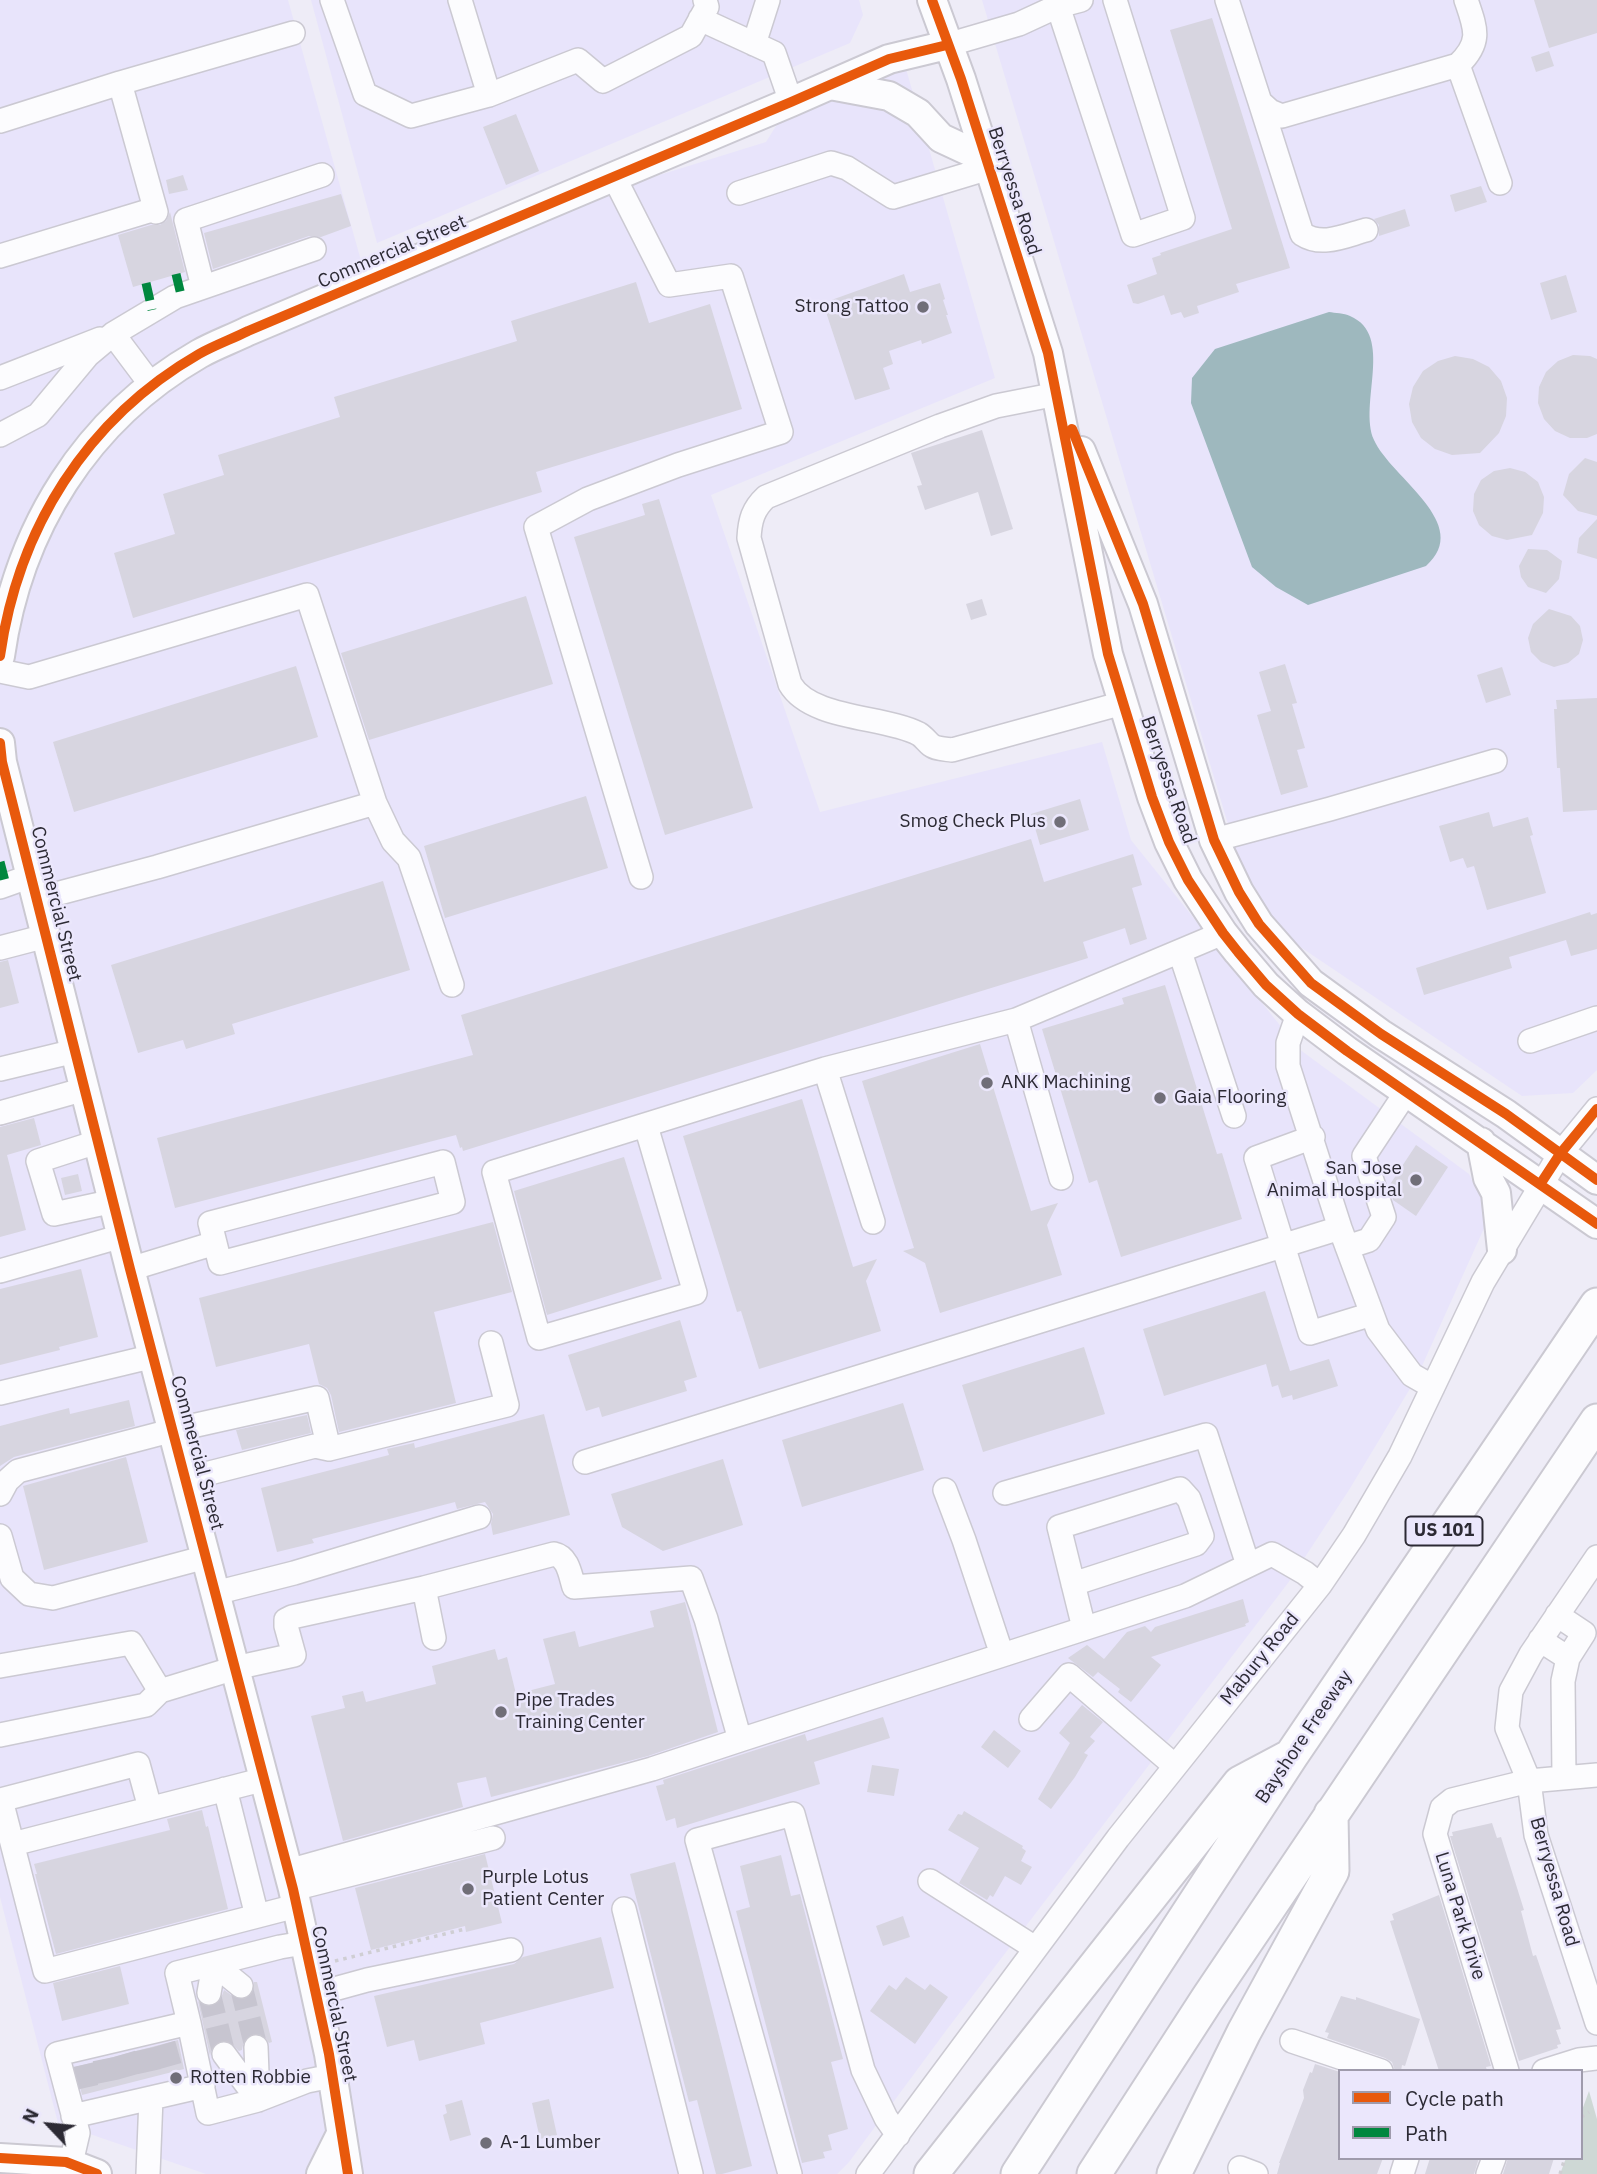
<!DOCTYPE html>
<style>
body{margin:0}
#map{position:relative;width:1597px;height:2174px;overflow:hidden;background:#eeecf7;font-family:"IBM Plex Sans",sans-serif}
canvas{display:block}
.legend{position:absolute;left:1338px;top:2069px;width:245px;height:91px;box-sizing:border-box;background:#ebe7fc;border:2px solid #9f9bac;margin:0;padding:9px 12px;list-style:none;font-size:21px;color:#2c2a34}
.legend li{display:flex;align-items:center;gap:14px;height:35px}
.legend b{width:35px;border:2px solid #9f9bac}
.north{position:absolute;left:14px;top:2090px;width:70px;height:70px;-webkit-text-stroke:5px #ebe7fc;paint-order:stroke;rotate:296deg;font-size:19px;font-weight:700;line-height:28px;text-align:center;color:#2c2a34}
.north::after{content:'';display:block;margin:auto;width:24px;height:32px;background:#2c2a34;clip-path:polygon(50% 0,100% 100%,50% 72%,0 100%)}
</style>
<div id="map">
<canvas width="1597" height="2174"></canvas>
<ul class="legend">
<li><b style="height:9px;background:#e8590c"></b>Cycle path</li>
<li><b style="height:9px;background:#00873e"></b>Path</li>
</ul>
<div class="north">N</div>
</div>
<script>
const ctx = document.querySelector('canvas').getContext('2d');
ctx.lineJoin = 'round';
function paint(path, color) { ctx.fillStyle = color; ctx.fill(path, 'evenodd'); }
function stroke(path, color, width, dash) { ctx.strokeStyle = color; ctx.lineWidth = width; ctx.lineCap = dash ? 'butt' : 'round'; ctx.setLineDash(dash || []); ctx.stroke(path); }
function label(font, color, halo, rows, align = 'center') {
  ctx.font = font + ' "IBM Plex Sans",sans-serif'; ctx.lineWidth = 5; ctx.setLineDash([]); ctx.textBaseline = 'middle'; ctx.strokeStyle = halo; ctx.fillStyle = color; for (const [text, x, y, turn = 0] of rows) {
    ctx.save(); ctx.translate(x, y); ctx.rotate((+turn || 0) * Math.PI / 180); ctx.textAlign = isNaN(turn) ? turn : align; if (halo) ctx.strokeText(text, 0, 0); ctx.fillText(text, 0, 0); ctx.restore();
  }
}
const built = new Path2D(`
 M0 0H288L367 282 611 190 766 142 791 102 902 55 995 378 711 495 820 812 1102 742 1131 840 1299 1049 1469 1174 1490 1215 1417 1377 1349 1490 1288 1583 948 2028 849 2162 837 2174H206L58 2123 0 1897Z
 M311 0H859L863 15 850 43 377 243Z
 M982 0H1597V1070L1573 1093 1522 1096 1281 934 1242 871Z`);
const green = new Path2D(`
 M1589 2091 1597 2119V2174H1560L1566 2158H1581V2113Z`);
const water = new Path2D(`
 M1329 312C1335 313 1344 313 1350 316 1395 335 1358 404 1374 440 1391 478 1474 524 1426 566L1308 605 1276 587 1252 567 1191 403 1192 378 1215 349Z`);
const building = new Path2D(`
 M1534 0H1597V33L1549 48Z
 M1212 18 1290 268 1236 284 1239 292 1197 306 1199 313 1184 318 1181 312 1171 315 1164 295 1138 304 1133 303 1127 285 1157 274 1152 258 1161 255 1160 253 1232 229 1170 30Z
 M1549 51 1554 66 1536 72 1531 57Z
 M516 114 539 171 506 185 483 127Z
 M183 175 188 190 169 194 166 180Z
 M1481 186 1487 202 1455 212 1450 195Z
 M341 194 351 226 321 237 309 236 213 269 204 233Z
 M1405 209 1410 226 1379 236V225L1374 219Z
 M170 212 185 272 133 287 118 235 151 225H160L166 221Z
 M904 274 910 292 940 283 945 299 943 300 948 315H946L952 333 922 344 921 340 889 351 893 364 883 368 890 389 855 400 823 303Z
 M1566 275 1577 312 1551 320 1540 283Z
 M636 282 649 323 710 304 742 409 536 472 542 492 133 618 114 553 175 534 163 494 224 475 218 455 340 417 334 397 517 341 511 321Z
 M1573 355 1590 356 1597 359V434L1587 438H1570L1555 431 1544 419 1538 403 1539 387 1546 372 1558 361Z
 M1455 356 1473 359 1489 367 1501 381 1507 398 1506 416 1499 433 1480 453 1452 455 1435 449 1421 438 1412 422 1409 404 1413 387 1423 371 1438 361Z
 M982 430 1013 529 991 536 978 492 925 510 917 486 922 485 911 453Z
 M1585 458 1597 462V516L1578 511 1563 495 1569 474Z
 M1510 468 1525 472 1538 482 1544 497 1543 513 1532 535 1507 540 1492 536 1479 525 1473 511 1474 494 1481 480 1494 471Z
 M659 499 753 808 665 835 574 537 645 515 642 504Z
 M1597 519V559L1577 553 1579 538Z
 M1528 549 1547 550 1562 561 1559 579 1546 593 1528 587 1521 577 1519 566Z
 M526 596 553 684 369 740 341 653Z
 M982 599 987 615 971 620 966 604Z
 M1549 609 1571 616 1580 626 1583 640 1579 654 1568 663 1554 667 1541 662 1531 652 1528 638 1533 624Z
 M1285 664 1297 703 1292 704 1305 748 1297 750 1308 787 1281 795 1257 715 1271 711 1259 672Z
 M296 666 318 737 74 812 53 742Z
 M1502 667 1511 695 1486 703 1477 675Z
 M1597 698V810L1563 812 1560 768H1557L1554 709H1557L1556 700Z
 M586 796 608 868 445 918 424 846Z
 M1080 799 1089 830 1040 845 1031 814Z
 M1489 812 1493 827 1528 817 1533 835 1530 836 1546 893 1487 910 1474 866 1467 868 1463 858 1450 862 1439 826Z
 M1031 839 1044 882 1133 854 1142 885 1132 888 1147 939 1130 945 1125 928 1083 942 1088 958 1069 964 463 1151 462 1147 460 1148 456 1135 175 1208 157 1138 473 1055 461 1015Z
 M383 881 410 970 232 1024 235 1034 186 1049 183 1040 138 1053 111 965Z
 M1590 912 1591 915 1597 913V949L1571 956 1566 940 1509 957 1512 968 1424 995 1416 968Z
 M8 960 19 1003 0 1008V962Z
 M1165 985 1217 1154 1222 1153 1242 1219 1121 1257 1097 1180 1089 1183 1042 1029 1124 1004 1122 998Z
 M980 1044 1031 1211 1058 1203 1047 1225 1062 1275 940 1313 925 1263 903 1251 914 1248 862 1081Z
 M802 1099 853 1267 877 1259 866 1281 881 1331 759 1369 741 1311 737 1312 683 1136Z
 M34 1118 41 1145 7 1155 26 1230 0 1237V1127Z
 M1416 1145 1448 1167 1416 1216 1393 1200 1389 1186Z
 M624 1157 662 1279 547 1315 514 1191Z
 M78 1174 82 1191 65 1195 61 1178Z
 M493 1222 512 1292 434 1312 456 1403 339 1432 331 1395 327 1388 319 1384 309 1344 216 1367 199 1298Z
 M81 1269 98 1337 59 1347 60 1350 0 1365V1289Z
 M1265 1291 1290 1371 1329 1359 1338 1386 1293 1400 1292 1395 1282 1398 1278 1385 1272 1387 1266 1364 1164 1396 1143 1329Z
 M680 1320 697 1377 684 1381 687 1391 602 1417 599 1407 586 1411 568 1355Z
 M1084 1347 1105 1414 983 1452 962 1385Z
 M129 1400 135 1426 14 1457 0 1466V1426L69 1408 70 1414Z
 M903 1403 924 1470 802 1507 782 1440Z
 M544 1414 570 1515 493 1535 491 1524 493 1514 485 1502 457 1509 455 1502 312 1539 314 1543 277 1552 261 1488 389 1455 387 1449 414 1443 415 1448Z
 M307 1415 311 1433 242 1450 236 1430Z
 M126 1457 148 1542 44 1570 23 1486Z
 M723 1459 743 1525 663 1551 622 1527 611 1494Z
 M1243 1599 1249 1622 1245 1624 1246 1626 1151 1657 1161 1665 1131 1702 1118 1692 1120 1689 1098 1672 1093 1677 1068 1658 1087 1645 1104 1659 1127 1632 1145 1626 1151 1632 1155 1627Z
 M685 1602 718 1732 648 1756 491 1797 486 1777 457 1783 463 1807 343 1841 311 1716 345 1708 342 1696 363 1691 366 1702 436 1684 432 1666 495 1649 498 1660 507 1657 516 1694 555 1684 543 1639 575 1631 579 1647 654 1627 650 1611Z
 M1082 1705 1103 1722 1090 1737 1095 1741 1084 1753 1088 1755 1075 1777 1051 1809 1038 1799 1070 1743 1059 1733Z
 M883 1717 890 1738 814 1762 820 1784 677 1828 675 1818 666 1821 656 1786 664 1784 663 1780 805 1734 807 1741Z
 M994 1730 1021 1751 1008 1768 981 1747Z
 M872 1765 899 1769 894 1796 867 1792Z
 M202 1810 206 1827 208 1826 228 1909 56 1954 35 1874H37L34 1864 170 1830 167 1819Z
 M964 1811 1023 1846 1022 1848 1026 1851 1021 1861 1032 1867 1021 1885 1005 1876 993 1897 990 1895 987 1900 959 1883 979 1848 948 1830 958 1814 962 1815Z
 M1492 1823 1497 1838 1501 1837 1524 1910 1521 1911 1533 1956 1536 1955 1561 2029 1556 2030 1561 2044 1557 2045 1558 2048 1519 2061 1450 1836H1453L1452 1832Z
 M485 1854 502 1923 466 1932 465 1926 371 1950 355 1888Z
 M781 1855 791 1896 800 1894 843 2059 831 2062 848 2129 828 2135 832 2150 823 2152 825 2158 802 2163 736 1911 750 1907 740 1866Z
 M675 1862 752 2166 722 2174H716L697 2100 689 2102 630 1874Z
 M1439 1895 1491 2066 1486 2067 1487 2071H1439L1390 1921 1394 1920 1392 1914Z
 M903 1916 910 1937 883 1946 876 1926Z
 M601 1937 614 1988 480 2023 485 2044 419 2061 414 2040 387 2047 374 1996 514 1964 523 1957Z
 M120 1966 129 2004 62 2021 53 1983Z
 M906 1977 925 1990 930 1984 948 1997 915 2044 870 2011 889 1985 896 1990Z
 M254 1982H257L272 2042 269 2043 263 2035 255 2033 244 2040 242 2050 239 2051 230 2042 222 2040 212 2048 210 2056 198 2001 206 2007 214 2006 220 2001 224 1990 238 2000 245 1999 252 1994Z
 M1341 1996 1356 2000V1997L1420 2019 1405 2066 1402 2065 1401 2071H1395L1392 2062 1385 2058 1327 2038 1329 2033 1325 2032Z
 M178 2040 184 2069 82 2095 75 2067Z
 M1315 2064 1340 2072V2158H1383L1377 2174H1277L1280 2163H1279L1304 2098 1303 2090 1310 2072 1312 2073Z
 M549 2099 557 2135 540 2139 532 2103Z
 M462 2100 471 2135 450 2141 443 2115 447 2113 445 2105Z
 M1430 2158H1479L1474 2174H1425Z
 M1508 2158H1554L1549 2174H1503Z`);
const minorTunnel = new Path2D(`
 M241 1986 256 2047
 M209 1993 224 2054
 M164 2044 172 2072
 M145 2049 151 2077
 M124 2054 132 2082
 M104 2059 110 2088
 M82 2065 88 2093`);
const path = new Path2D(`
 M335 1961 465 1929
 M1581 2117 1589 2112
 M1560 2174 1565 2158`);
const minor = new Path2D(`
 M332 0 365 94 411 116 489 95 578 60 603 81 691 36 707 7 705 0
 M460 0 489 95
 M1056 0 1133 235 1183 218 1115 0
 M1227 0 1260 102 1270 111 1282 116 1458 65C1482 42 1476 29 1466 0
 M700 19 774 53 791 102
 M754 44 768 0
 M947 45 1019 24 1058 6 1081 0
 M1458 65 1500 183
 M120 83 156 212
 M1260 102 1302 234C1322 247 1344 236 1366 230
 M0 121 120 83 293 33
 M614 177 669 285 731 276 781 432 678 465 588 499 536 527 641 877
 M739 193 831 163 847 168 893 197 989 168
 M0 256 155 209
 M203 287 186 220 322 175
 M113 334 152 386
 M0 378 100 339
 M1057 394 996 406 940 426 766 497C753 509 750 520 749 538L790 684C811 720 885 716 919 734 924 737 927 742 931 745 936 749 945 749 952 750L1123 703
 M0 435 38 415 88 355 113 334 175 297 314 249
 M0 671 29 677 307 595 375 803
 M1214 840 1330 809 1495 761
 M0 887 31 876
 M37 899 157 867 375 803 393 841 409 858 452 985
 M0 948 46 936
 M1180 952 1234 1116
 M1298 1014 1288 1043V1066L1340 1228 1378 1330 1412 1375 1433 1387
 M1016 1020 1061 1178
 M1530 1041 1597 1018
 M0 1069 75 1051
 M825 1069 873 1222
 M0 1113 85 1089
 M646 1126 695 1293 539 1338 494 1172 825 1069 1016 1020 1223 933
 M1313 1137 1256 1158 1310 1333 1372 1314
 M100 1141 38 1161 54 1214 114 1201
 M1347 1247 1369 1240 1384 1217 1364 1156 1407 1091
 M130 1269 215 1243 220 1263 453 1202 443 1162 210 1223 215 1243
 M0 1271 122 1236
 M0 1393 154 1356
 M585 1462 1340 1228
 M186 1479 315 1446 329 1449 507 1405 491 1343
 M945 1490 964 1540 1002 1655
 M1005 1493 1206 1435 1248 1565
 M0 1494 7 1481 18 1471 174 1430 317 1398 329 1449
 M0 1536 12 1578 29 1594 53 1598 206 1557
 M1597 1557 1531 1654 1511 1691 1507 1728 1529 1781 1536 1835 1597 2023
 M1073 1584 1196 1544 1202 1536 1189 1499 1180 1489 1059 1527 1084 1628
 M424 1588 434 1638
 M215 1593 294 1573 479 1517
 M1557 1615 1584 1633 1568 1658
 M1540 1640 1568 1658 1563 1681 1564 1777
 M0 1666 131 1643 160 1691
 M1031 1719 1069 1675 1175 1766
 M0 1735 146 1705 160 1691 235 1668 294 1655 286 1626V1620L292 1617 424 1588 554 1554C568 1557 570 1574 574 1587L691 1578 706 1619 740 1740 1185 1596 1272 1554 1305 1573 1320 1585
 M225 1789 257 1916
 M150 1808 138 1764 1 1800 45 1971 296 1906
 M13 1844 265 1779
 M288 1871 652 1769 740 1740
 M930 1881 1035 1948
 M293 1889 493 1838
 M624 1909 691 2174
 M209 1993 214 1964 241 1986
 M316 1994 367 1980 511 1950
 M189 2023 208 2113 258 2100 307 2081 332 2076
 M1292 2041 1381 2071
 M256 2047 258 2100
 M224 2054 258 2100
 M1507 2071 1435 1834 1442 1808 1452 1800 1529 1781 1597 1775
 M1544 2071 1579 2060 1597 2058
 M73 2116 203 2086
 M71 2163 78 2133 57 2054 189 2023 177 1973 280 1947 304 1943
 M1240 2168 1256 2174
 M148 2174 151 2098
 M790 2174 697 1840 793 1814 863 2070 886 2118 898 2135
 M868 2174 1118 1838 1320 1585 1354 1535 1400 1456 1483 1282 1560 1154 1597 1109
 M1402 2174 1407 2158
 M1488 2174 1494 2158`);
const major = new Path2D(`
 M932 0 961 79 1048 353 1108 654 1152 797 1169 842 1188 880 1223 933 1238 952 1266 985 1298 1014 1347 1051 1597 1224
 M830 85 889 96 918 113 941 138 986 159
 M1081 451 1143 604 1214 840 1239 892 1259 924 1311 983 1381 1034 1506 1114 1597 1180
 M0 656C18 529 86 419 199 354 215 345 232 339 248 331L791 102 889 59 947 45
 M0 743 2 762 130 1269 293 1889 329 2054 348 2174
 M1481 1142 1488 1178 1496 1193 1502 1250
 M0 2158 66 2162 97 2174
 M321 2174 341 2134`);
const highway = new Path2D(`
 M931 2174 1240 1783 1289 1757
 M1018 2174 1291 1756 1597 1305
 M1094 2174 1208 1998 1597 1421
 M1174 2174 1244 2032 1332 1871 1331 1814`);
const quiet = new Path2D(`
 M176 274 181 295
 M146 283 152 310
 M0 862 6 885`);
const cycleway = new Path2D(`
 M932 0 961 79 1048 353 1108 654 1152 797 1169 842 1188 880 1223 933 1238 952 1266 985 1298 1014 1347 1051 1597 1224
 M1072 429 1143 604 1214 840 1239 892 1259 924 1311 983 1381 1034 1506 1114 1597 1180
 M0 656C18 529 86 419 199 354 215 345 232 339 248 331L791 102 889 59 947 45
 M0 743 2 762 130 1269 293 1889 329 2054 348 2174
 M1541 1183 1560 1154 1597 1109
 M0 2158 66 2162 97 2174`);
const markers = [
 [923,307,7,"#706e78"],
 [1060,822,7,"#706e78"],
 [987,1083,7,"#706e78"],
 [1160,1098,7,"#706e78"],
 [1416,1180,7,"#706e78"],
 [501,1712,7,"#706e78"],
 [468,1889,7,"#706e78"],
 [176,2078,7,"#706e78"],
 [486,2143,7,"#706e78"]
];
const shields = [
 [1444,1531,77]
];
const shieldNames = [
 ["US 101",1444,1531]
];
const streetNames = [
 ["Berryessa Road",1014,191,72],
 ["Commercial Street",392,252,-23],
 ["Berryessa Road",1168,780,71],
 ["Commercial Street",56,904,76],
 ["Commercial Street",197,1453,75],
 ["Mabury Road",1260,1659,-51],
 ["Bayshore Freeway",1304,1737,-56],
 ["Berryessa Road",1554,1882,74],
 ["Luna Park Drive",1460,1916,73],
 ["Commercial Street",334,2004,78]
];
const poiNames = [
 ["Strong Tattoo",909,307,"right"],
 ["Smog Check Plus",1046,822,"right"],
 ["ANK Machining",1001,1083],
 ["Gaia Flooring",1174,1098],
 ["San Jose",1402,1169,"right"],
 ["Animal Hospital",1402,1191,"right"],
 ["Pipe Trades",515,1701],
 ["Training Center",515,1723],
 ["Purple Lotus",482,1878],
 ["Patient Center",482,1900],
 ["Rotten Robbie",190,2078],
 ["A-1 Lumber",500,2143]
];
paint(built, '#e8e4fb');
paint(green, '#ced8d5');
paint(water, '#9eb8be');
paint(building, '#d7d5e0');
stroke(minorTunnel, '#c7c5d0', 23, [23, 11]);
stroke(minor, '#cbc9d2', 26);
stroke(major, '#cbc9d2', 32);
stroke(highway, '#cbc9d2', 37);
stroke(path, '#cfced3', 3.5, [3.5, 5]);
stroke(minor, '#fcfcfe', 23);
stroke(major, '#fcfcfe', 28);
stroke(highway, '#fcfcfe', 33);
stroke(quiet, '#00873e', 9, [18, 9]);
stroke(cycleway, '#e8590c', 10);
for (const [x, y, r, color] of markers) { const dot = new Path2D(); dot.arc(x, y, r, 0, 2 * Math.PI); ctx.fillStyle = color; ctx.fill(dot); stroke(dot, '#ebe7fc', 2.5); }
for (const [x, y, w] of shields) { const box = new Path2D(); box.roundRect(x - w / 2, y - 14.5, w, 29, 5); ctx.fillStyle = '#ebe7fc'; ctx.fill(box); stroke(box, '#2c2a34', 2); }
label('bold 18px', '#2c2a34', null, shieldNames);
label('19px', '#2c2a34', '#ebe7fc', streetNames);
label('19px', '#2c2a34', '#ebe7fc', poiNames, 'left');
</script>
